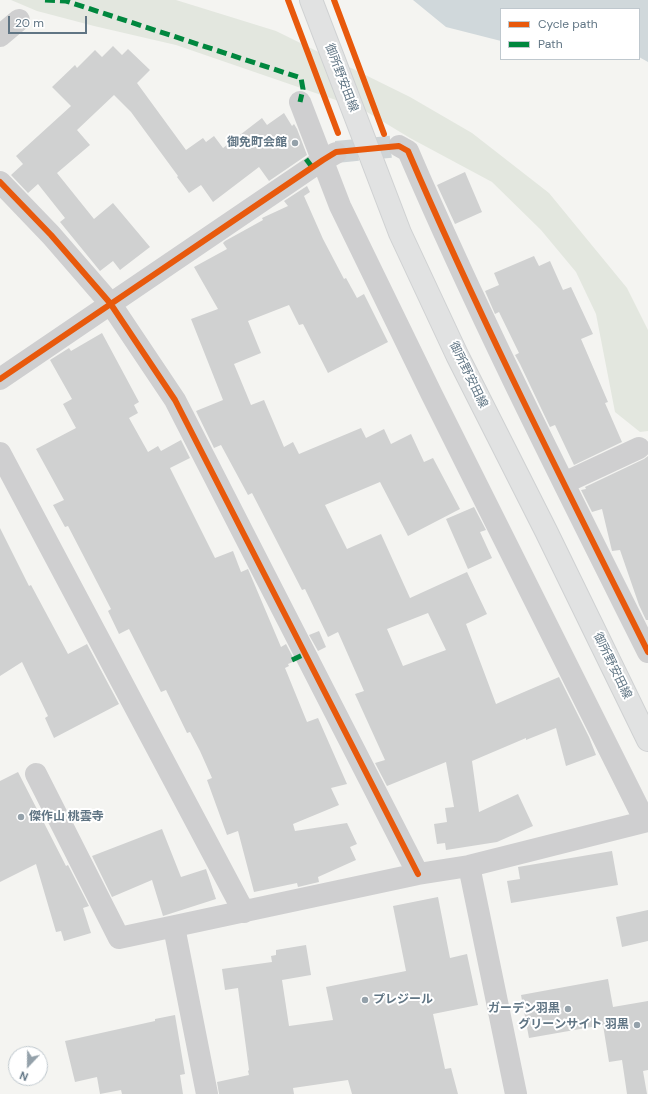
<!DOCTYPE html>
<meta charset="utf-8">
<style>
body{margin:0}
#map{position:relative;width:648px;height:1094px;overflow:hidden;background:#f4f4f1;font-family:"DM Sans",sans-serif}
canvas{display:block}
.legend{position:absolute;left:500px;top:8px;width:140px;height:52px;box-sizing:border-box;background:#fff;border:1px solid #bfc8ce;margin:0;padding:5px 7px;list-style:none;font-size:12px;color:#607584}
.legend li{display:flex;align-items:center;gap:8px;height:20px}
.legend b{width:20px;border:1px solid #bfc8ce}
.north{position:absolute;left:8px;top:1046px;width:40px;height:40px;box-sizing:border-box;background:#fff;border:1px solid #bfc8ce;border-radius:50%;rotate:202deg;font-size:11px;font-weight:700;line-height:16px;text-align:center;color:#607584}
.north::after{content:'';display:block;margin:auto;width:14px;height:18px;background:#94a1aa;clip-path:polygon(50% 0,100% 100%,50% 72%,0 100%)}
.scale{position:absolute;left:8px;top:16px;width:79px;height:18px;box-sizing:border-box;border:2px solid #607584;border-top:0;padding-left:5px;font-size:12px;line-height:14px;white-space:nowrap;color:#607584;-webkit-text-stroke:3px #fff;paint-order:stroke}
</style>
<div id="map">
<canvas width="648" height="1094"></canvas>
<ul class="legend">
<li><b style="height:5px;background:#e8590c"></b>Cycle path</li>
<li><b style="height:5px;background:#00873e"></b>Path</li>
</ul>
<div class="north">N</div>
<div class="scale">20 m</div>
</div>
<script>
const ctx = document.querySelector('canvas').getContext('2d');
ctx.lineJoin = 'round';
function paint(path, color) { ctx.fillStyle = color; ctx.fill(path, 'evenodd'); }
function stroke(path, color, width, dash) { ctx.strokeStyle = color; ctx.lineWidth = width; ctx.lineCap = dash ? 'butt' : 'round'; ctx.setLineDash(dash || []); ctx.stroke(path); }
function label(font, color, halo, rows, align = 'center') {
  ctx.font = font + ' "DM Sans","Noto Sans JP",sans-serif'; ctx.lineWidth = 4; ctx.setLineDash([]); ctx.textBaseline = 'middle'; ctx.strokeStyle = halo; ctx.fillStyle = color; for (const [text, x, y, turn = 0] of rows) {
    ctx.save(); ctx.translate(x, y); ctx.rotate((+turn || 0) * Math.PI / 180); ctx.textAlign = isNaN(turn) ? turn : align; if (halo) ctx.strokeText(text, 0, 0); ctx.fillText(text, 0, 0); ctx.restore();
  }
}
const green = new Path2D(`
 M11 0H176L276 31 410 97 472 133 549 193 627 288 648 330V431L640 432 615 412 596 314 576 272 541 230 492 182 410 138 362 109 176 45 94 26 37 11Z`);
const water = new Path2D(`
 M413 0H648V62L639 57V9H501V41L446 27Z`);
const building = new Path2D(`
 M113 46 122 55 128 49 150 70 137 83 186 150 203 138 206 142 214 136 223 148 262 118 267 125 284 113 292 126 294 124 297 129 307 155 269 181 259 167 213 202 201 185 189 193 177 177 178 176 131 112 114 95 77 130 90 145 57 173 94 219 113 203 150 247 120 270 113 261 100 271 60 222 65 218 38 184 28 193 11 175 23 164 16 156 71 106 52 87 75 65 77 68 95 50 102 57Z
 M465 172 482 212 455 224 437 185Z
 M307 186 310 192 304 196 323 239 344 279 346 278 357 298 364 294 388 342 328 373 303 324 299 325 289 305 248 321 261 353 234 364 251 405 264 400 284 447 293 442 299 454 361 428 366 438 384 429 391 444 411 434 424 462 433 458 460 509 408 536 380 482 325 505 347 549 381 534 410 598 467 572 487 614 466 624 496 704 559 677 589 737 596 755 566 766 556 728 526 740V738L472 761 479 812 518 794 533 826 497 842 446 850 445 843 437 844 434 824 447 822 445 808 454 807 446 762 387 786 375 763 385 760 355 694 364 691 338 632 328 637 305 589 302 590 252 493 248 495 221 445 214 448 196 411 223 400 191 319 218 309 194 267 227 249 223 243 225 241 263 220 262 218 288 206 284 201ZM428 613 446 650 403 666 387 629Z
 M534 256 539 266 550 261 563 290 571 287 593 334 581 339 608 402 605 403 622 442 574 465 555 425 550 427 520 364 515 355 519 353 499 312 495 314 485 291 499 285 494 273Z
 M102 333 139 402 134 405 138 413 129 418 148 452 158 446 161 451 181 440 190 458 170 468 215 558 233 551 241 572 248 569 281 647 286 644 295 661 288 664 289 666 285 668 307 722 318 718 347 784 331 788 339 805 293 824 295 831 347 823 357 844 350 847 356 860 318 877 319 882 298 887 297 883 254 892 238 831 227 835 207 780 212 778 200 751 190 732 187 733 166 690 161 692 129 629 119 634 108 611 111 609 68 526 65 527 53 505 64 500 36 449 76 428 63 404 72 399 50 360 69 348 71 351Z
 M648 456V620H646L639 605 620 550 612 551 602 509 592 512 581 490 586 489 585 487 644 459Z
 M474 507 486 530 480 532 492 558 468 569 446 519Z
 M0 528 29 586 31 585 68 654 87 644 119 704 54 738 45 718 48 716 22 662 0 676Z
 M319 631 326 647 318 651 309 635Z
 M18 772 66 866 68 865 89 906 83 908 91 933 64 941 61 931 56 932 36 864 0 882V781Z
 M162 829 181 877 206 869 216 899 163 916 152 880 112 897 92 856Z
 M612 851 618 885 511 903 507 881 520 879 518 867Z
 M438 897 450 958 467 954 478 1005 433 1014 445 1069 451 1068 458 1094H352L348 1080 293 1088 294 1094H219L217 1082 249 1075 248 1071 249 1070 238 988 225 990 222 969 272 962 271 956 276 955V950L306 945 311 975 282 980 289 1026 333 1020 326 987 406 971 393 906Z
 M648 910V941L622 947 616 917Z
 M608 979 613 1007 648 1001V1070L643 1071 647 1094H627L622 1060 609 1062 603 1025 529 1038 521 995Z
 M175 1015 185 1074 180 1075 183 1094H122L121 1090 100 1094 97 1077 75 1082 65 1041 155 1021V1019Z`);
const minorTunnel = new Path2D(`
 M336 152 399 146`);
const minor = new Path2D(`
 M0 36 19 20
 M300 102 340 206 431 393 645 821
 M399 146 408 151C481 321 565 486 648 652
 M0 182 51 235 110 303 175 400 418 874
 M0 379 312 167 336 153
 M0 453 244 912
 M564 483 639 448
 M36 774 119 938 418 874 469 866 648 821
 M469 866 516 1094
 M174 927 207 1094`);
const secondary = new Path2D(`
 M311 0 400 233 457 355 546 531 648 740`);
const quiet = new Path2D(`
 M45 0 66 1 301 78 303 89 300 102
 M306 159 312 167
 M292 660 305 654`);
const cycleway = new Path2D(`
 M288 0 338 133
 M334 0 384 134
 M0 182 51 235 110 303 175 400 418 874
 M0 379 323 160 336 152 399 146 408 151C481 321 565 486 648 652`);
const markers = [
 [295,143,4,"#94a1aa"],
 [21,817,4,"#94a1aa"],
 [365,1000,4,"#94a1aa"],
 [568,1009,4,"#94a1aa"],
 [637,1025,4,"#94a1aa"]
];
const streetNames = [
 ["御所野安田線",341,78,69],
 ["御所野安田線",468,375,64],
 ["御所野安田線",612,666,64]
];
const poiNames = [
 ["御免町会館",287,143],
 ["傑作山 桃雲寺",29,817,"left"],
 ["プレジール",373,1000,"left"],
 ["ガーデン羽黒",560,1009],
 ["グリーンサイト 羽黒",629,1025]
];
paint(green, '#e3e7df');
paint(water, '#d0d8db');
paint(building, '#d0d1d1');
stroke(minorTunnel, '#cfd4d6', 22, [22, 11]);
stroke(secondary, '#cfd1d2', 24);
stroke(minor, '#cfcfd0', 22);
stroke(secondary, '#e1e2e2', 22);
stroke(quiet, '#00873e', 5, [10, 5]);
stroke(cycleway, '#e8590c', 6);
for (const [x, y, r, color] of markers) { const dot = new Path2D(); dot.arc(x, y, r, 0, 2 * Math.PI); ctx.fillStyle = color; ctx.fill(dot); stroke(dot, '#fff', 1.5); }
label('12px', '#607584', '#fff', streetNames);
label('bold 12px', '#607584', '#fff', poiNames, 'right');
</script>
